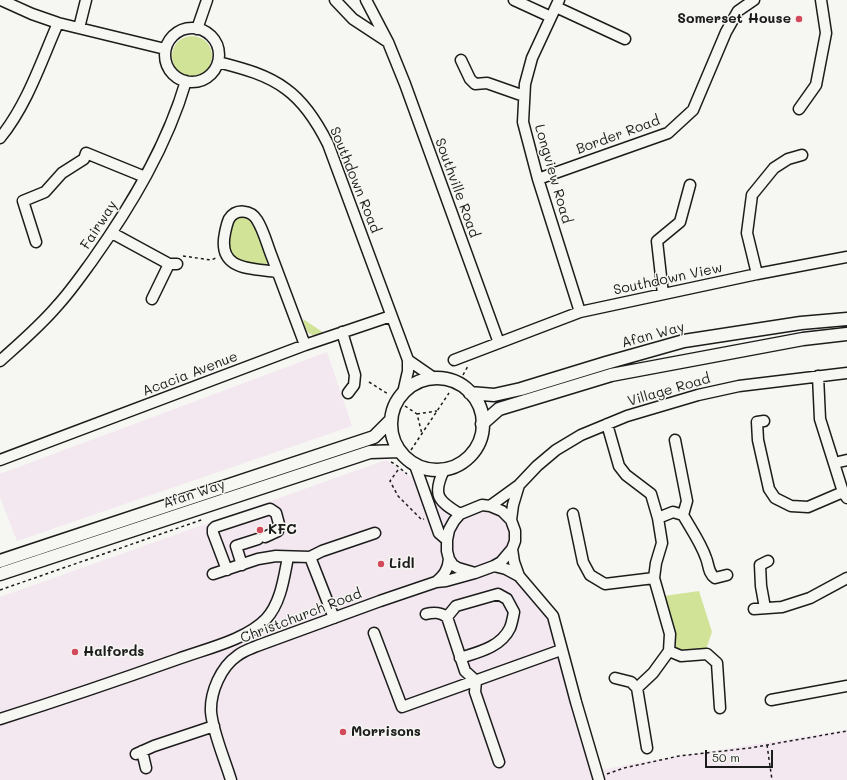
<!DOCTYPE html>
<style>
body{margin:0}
#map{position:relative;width:847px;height:780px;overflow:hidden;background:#f6f6f2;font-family:Mali,sans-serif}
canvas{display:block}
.scale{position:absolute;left:705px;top:750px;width:68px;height:18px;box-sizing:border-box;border:2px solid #1c1c1c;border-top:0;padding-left:5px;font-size:12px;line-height:14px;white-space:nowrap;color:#1c1c1c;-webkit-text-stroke:3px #f6f6f2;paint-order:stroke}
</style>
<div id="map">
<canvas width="847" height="780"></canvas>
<div class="scale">50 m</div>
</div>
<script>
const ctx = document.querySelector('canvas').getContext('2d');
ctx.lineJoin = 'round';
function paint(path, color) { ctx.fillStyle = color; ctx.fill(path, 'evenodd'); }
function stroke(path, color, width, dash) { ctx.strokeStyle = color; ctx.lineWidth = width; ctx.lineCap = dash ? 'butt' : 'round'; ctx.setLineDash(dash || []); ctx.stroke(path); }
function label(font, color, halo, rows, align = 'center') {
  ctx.font = font + ' Mali,sans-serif'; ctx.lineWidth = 3; ctx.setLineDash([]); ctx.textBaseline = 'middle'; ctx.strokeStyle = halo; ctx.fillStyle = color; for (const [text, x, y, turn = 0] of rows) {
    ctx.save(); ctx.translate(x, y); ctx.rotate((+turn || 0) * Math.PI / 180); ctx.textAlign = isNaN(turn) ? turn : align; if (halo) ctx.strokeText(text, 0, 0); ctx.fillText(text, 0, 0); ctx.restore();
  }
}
const built = new Path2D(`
 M327 352 352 426 17 541 0 497V474Z
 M386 460 412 477 460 514 490 506 511 520 519 576 553 616 596 771 642 762 847 730V780H0V597Z`);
const green = new Path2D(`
 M172 56a20 20 0 1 1 40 0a20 20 0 1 1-40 0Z
 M239 216 254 219 269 260 265 266H261C252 263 230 262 228 250 227 242 229 232 229 224Z
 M303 319 324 333C309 339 306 332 303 319Z
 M699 591 712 632 706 649 683 652 673 647 664 596Z`);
const path = new Path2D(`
 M183 256 211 260 216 258
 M463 375 468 366
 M369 382 388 394
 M405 406 417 414 422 434
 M417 414 437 411
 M411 450 449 393
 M391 462 395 464 407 474
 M398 470 390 481 398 496 422 520 424 519
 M0 590 204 519
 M767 745 772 780
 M607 774 624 768 679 756 750 748 847 731`);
const minor = new Path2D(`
 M1 0 32 14 58 23 165 49
 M335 0 353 19 388 42
 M366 0 388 42 405 84 499 343
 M514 0 551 17
 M559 0 532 58 525 84 523 122 538 179 580 312
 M556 7 625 39
 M79 28 86 0
 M165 55a27 27 0 1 1 54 0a27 27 0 1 1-54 0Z
 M197 29 207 0
 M461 60 470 79 475 84 487 83 524 96
 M218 62C241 68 266 74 286 89 304 102 318 124 328 144L408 360V371L403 393
 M799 109 816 85 826 33 821 0
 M0 138C27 105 41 62 58 23
 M538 179 668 133 693 110 726 32 738 11 754 0
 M112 233 169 264H177
 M36 242 23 201 45 192 62 173 84 159 86 153 145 177
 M277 272C251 268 217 271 225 233 226 228 227 223 229 219 236 208 251 210 257 220 264 231 267 245 272 257 283 286 294 316 305 345
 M757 274 747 233 752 195 774 168 788 159 802 155
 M663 294 657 241 680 222 690 185
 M152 299 169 264
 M342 332 355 375 354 385 348 393
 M408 360 434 378
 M454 360 580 312 757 274 847 257
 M0 361C20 343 40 326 57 306 70 292 81 276 92 261 131 206 167 146 186 81
 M818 376 820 419 843 492 847 498
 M764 421 757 422 758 440 769 489 775 498 791 506 808 507 843 492
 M607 424 619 466 626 475 651 494 658 518 662 543 656 563 654 578 670 634 669 651 653 673 637 688 647 748
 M675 440 687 501 683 515
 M0 460 305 345 391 316
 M834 463 847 460
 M415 465 439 533 447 540
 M444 470C432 495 438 501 460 514
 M490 506 519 485 537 466 556 450 581 435 627 416 698 395 739 386 847 373
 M573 514 583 562 590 575 605 584 654 578
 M658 518 673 512 683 515C691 529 701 543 706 558 709 565 708 573 715 578L727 575
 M511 520 513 505 519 485
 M512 549 501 562 494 566 475 573 458 568 453 565 449 559 447 551V540L449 530 454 521 460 514 482 505 490 506 502 511 511 520 515 531V541L512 549 514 562 519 576 553 616 576 702 599 780
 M310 557 334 618
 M242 565 236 546 258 539
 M494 566 506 569 519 576
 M227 570 213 533V529L215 527 270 509 276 513 279 524 278 531 265 537
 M213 574 258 559 276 556 310 557 322 551 375 533
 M436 582C444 575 448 570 449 559
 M765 608 761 586 760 565 768 561
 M754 609 782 607 810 598 847 578
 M426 614C434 612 440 612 447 617L465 671 476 681 475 692 499 762
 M447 617 456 606 498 594 507 599 514 612C513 617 512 623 510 628 501 647 479 652 460 658
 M374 633 402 707 561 650
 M669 651 681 656 707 654 717 663 720 708
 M615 678 631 682 637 688
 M771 700 847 686
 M0 719C60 700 119 680 178 659 205 649 246 640 266 619 281 603 284 577 288 557
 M142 751 146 768
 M136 754 154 746 214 726
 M231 780C225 760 213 733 211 712 210 692 221 667 237 656 243 651 250 649 257 646L380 601 436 582 446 581 475 573`);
const major = new Path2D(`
 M391 424a46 46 0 1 1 92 0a46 46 0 1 1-92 0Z
 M470 393 494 395 521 389 606 363 684 341 801 323 847 319
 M482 424 499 409 611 375 803 339 847 334
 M0 561 374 437 391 420
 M0 574 370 452 400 451`);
const markers = [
 [799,19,4,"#d1495b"],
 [260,530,4,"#d1495b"],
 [381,564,4,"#d1495b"],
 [75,652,4,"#d1495b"],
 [343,732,4,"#d1495b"]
];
const poiNames = [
 ["Somerset House",791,19,"right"],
 ["KFC",268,530],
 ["Lidl",389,564],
 ["Halfords",83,652],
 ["Morrisons",351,732]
];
const streetNames = [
 ["Border Road",618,135,-20],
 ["Longview Road",553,174,74],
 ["Southdown Road",355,180,68],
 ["Southville Road",457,188,70],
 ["Fairway",99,225,-57],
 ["Southdown View",668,279,-12],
 ["Afan Way",653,335,-15],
 ["Acacia Avenue",190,374,-21],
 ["Village Road",669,390,-16],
 ["Afan Way",194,494,-18],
 ["Christchurch Road",301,616,-21]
];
paint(built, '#f3e7f0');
paint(green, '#d1e397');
stroke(minor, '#1c1c1c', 13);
stroke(major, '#1c1c1c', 15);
stroke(path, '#1c1c1c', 1.5, [3, 3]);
stroke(minor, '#f6f6f2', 10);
stroke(major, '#f6f6f2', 12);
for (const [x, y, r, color] of markers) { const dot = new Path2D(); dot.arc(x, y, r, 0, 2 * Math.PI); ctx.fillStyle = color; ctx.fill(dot); stroke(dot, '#f6f6f2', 1.5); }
label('bold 14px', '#1c1c1c', '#f6f6f2', poiNames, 'left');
label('14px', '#1c1c1c', '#f6f6f2', streetNames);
</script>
